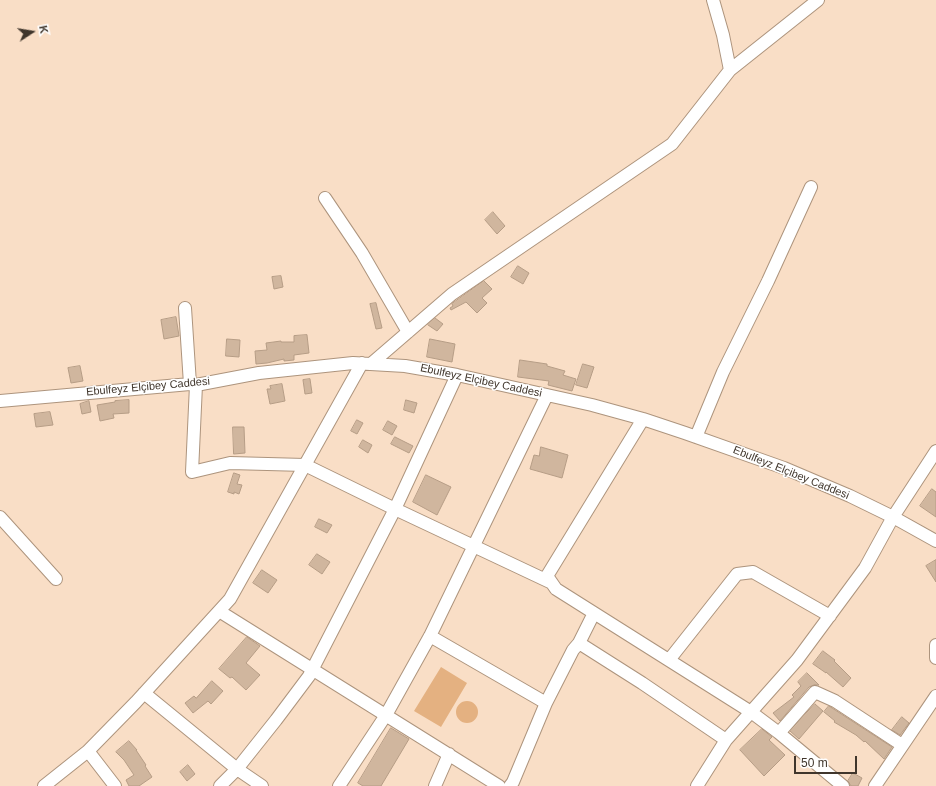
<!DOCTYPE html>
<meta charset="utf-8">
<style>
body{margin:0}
#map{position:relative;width:936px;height:786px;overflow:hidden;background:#f9dec6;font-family:Arial,sans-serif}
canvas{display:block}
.north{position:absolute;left:12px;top:12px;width:40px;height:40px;-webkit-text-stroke:3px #fff;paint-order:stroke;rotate:78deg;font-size:11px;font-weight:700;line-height:16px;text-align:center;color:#40362c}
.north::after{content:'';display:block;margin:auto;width:14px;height:18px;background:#40362c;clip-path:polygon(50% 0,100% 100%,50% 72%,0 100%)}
.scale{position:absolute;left:794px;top:756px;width:63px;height:18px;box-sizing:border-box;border:2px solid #40362c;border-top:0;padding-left:5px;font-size:12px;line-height:14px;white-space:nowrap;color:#40362c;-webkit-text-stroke:3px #fff;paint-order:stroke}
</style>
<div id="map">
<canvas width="936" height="786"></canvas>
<div class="north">K</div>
<div class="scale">50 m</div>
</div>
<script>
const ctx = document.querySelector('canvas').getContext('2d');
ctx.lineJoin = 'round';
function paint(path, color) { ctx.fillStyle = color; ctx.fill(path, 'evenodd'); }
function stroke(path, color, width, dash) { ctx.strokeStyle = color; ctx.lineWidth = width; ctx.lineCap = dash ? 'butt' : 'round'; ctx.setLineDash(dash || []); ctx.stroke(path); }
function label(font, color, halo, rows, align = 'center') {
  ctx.font = font + ' Arial,sans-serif'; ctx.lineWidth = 3; ctx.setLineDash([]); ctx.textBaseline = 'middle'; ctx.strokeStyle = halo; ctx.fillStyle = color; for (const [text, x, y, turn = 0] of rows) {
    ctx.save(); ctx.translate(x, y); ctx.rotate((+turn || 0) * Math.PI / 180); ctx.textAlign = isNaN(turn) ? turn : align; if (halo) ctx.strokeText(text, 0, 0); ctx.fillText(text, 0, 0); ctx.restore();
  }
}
const green = new Path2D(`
 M441 667 467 683 441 727 414 711Z
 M456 712a11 11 0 1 1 22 0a11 11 0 1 1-22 0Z`);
const building = new Path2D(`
 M493 212 505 226 497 234 485 220Z
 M518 266 529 273 523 284 511 277Z
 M281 276 283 287 274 289 272 277Z
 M484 281 492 289 482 298 487 303 477 313 466 302 451 310 450 308 453 306 452 304Z
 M376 303 382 328 376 329 370 304Z
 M176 317 179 336 164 339 161 320Z
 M435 318 443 324 437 331 428 325Z
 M307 335 309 353 294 355V360L284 361V359L267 363 256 364 255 351 267 350 266 343 281 341V342H294V336Z
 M227 339 240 340 239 357 226 356Z
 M430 339 455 344 452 362 427 357Z
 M520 360 547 364V366L565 371 563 375 576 379 572 391 548 385 549 381 518 377Z
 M583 364 594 367 587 388 576 385Z
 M80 366 83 381 71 383 68 368Z
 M310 379 312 393 305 394 303 380Z
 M282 384 285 401 270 404 267 389H271L270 386Z
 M129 400V413L113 414 114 418 100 421 97 405 115 402V401Z
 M406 400 417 403 414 413 404 410Z
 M89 401 91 412 82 414 80 404Z
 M50 412 53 425 36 427 34 414Z
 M357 420 363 423 357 434 351 431Z
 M388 421 397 426 392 435 383 430Z
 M233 427H244L245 453 234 454Z
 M395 437 413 446 409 453 391 444Z
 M363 440 372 445 368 453 359 447Z
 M541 447 568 455 562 478 530 469 534 455 539 456Z
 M234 473 240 475 237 484 242 485 239 494 234 492V494L228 492Z
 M426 475 451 487 437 515 413 502Z
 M932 489 936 492V517L920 506Z
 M319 519 332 525 327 533 315 527Z
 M317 554 330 562 322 574 309 565Z
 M936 560V582L926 566Z
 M262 570 277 580 268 593 253 583Z
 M247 637 260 646 246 663 260 675 246 690 232 677 230 678 219 669Z
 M823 651 835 660 834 661 851 678 843 687 826 672V673L813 664Z
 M807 673 819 685H814L809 687 780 721 773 713 794 697 792 695 801 686 798 682Z
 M212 681 223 691 211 704 208 701 193 713 185 703 194 696 196 698Z
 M815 704 823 711 799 739 790 731Z
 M829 706 892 747 884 759 865 741 864 742 856 735 834 722 835 721 824 712Z
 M902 717 909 723 900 735 892 730Z
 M391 728 409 739 381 786H363L358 783Z
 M762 729 772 737 769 740 785 755 764 776 740 750Z
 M129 741 137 750H136L146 765 145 766 152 777 139 786H129L126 780 134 775 124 760 116 752Z
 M188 765 195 774 187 781 180 772Z
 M853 773 862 778 858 786H851L848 781Z`);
const minor = new Path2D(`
 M713 0 723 35 730 70
 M325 198 362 253 408 332
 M185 308 190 384
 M372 363 452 294 672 144 730 70 818 0
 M196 385 192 472 230 463 305 465 395 509 552 583
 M0 401 190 384 196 385 259 373 353 363 405 366 457 375 592 405 643 419 685 433 784 468 850 496 893 517 936 541
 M643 419 547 576 556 589 751 712 779 733 815 692 835 701 902 745
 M696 437 723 372 768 281 811 187
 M0 517 56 579
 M219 611 499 786
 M430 636 546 703
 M579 643 642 683 726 740
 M936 645V658
 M669 660 737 574 753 572 830 616
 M144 693 237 769 262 786
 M779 733 843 786
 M44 786 88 751
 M115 786 88 751 136 702 230 599 362 363
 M220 786 237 769 276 720 309 676 395 509 457 375
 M339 786 386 715 430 636 547 395
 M435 786 449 754
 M510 786 513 782 546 703 573 650 579 643 594 613
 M697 786 726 740 797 660 865 568 893 517 936 451
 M875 786 936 696`);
const streetNames = [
 ["Ebulfeyz Elçibey Caddesi",481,381,12],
 ["Ebulfeyz Elçibey Caddesi",148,387,-5],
 ["Ebulfeyz Elçibey Caddesi",791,473,22]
];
paint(green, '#e4b181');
paint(building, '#d0b69e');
stroke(building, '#b69d86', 1);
stroke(minor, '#ad947d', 14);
stroke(minor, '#fff', 12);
label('11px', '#40362c', '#fff', streetNames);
</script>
